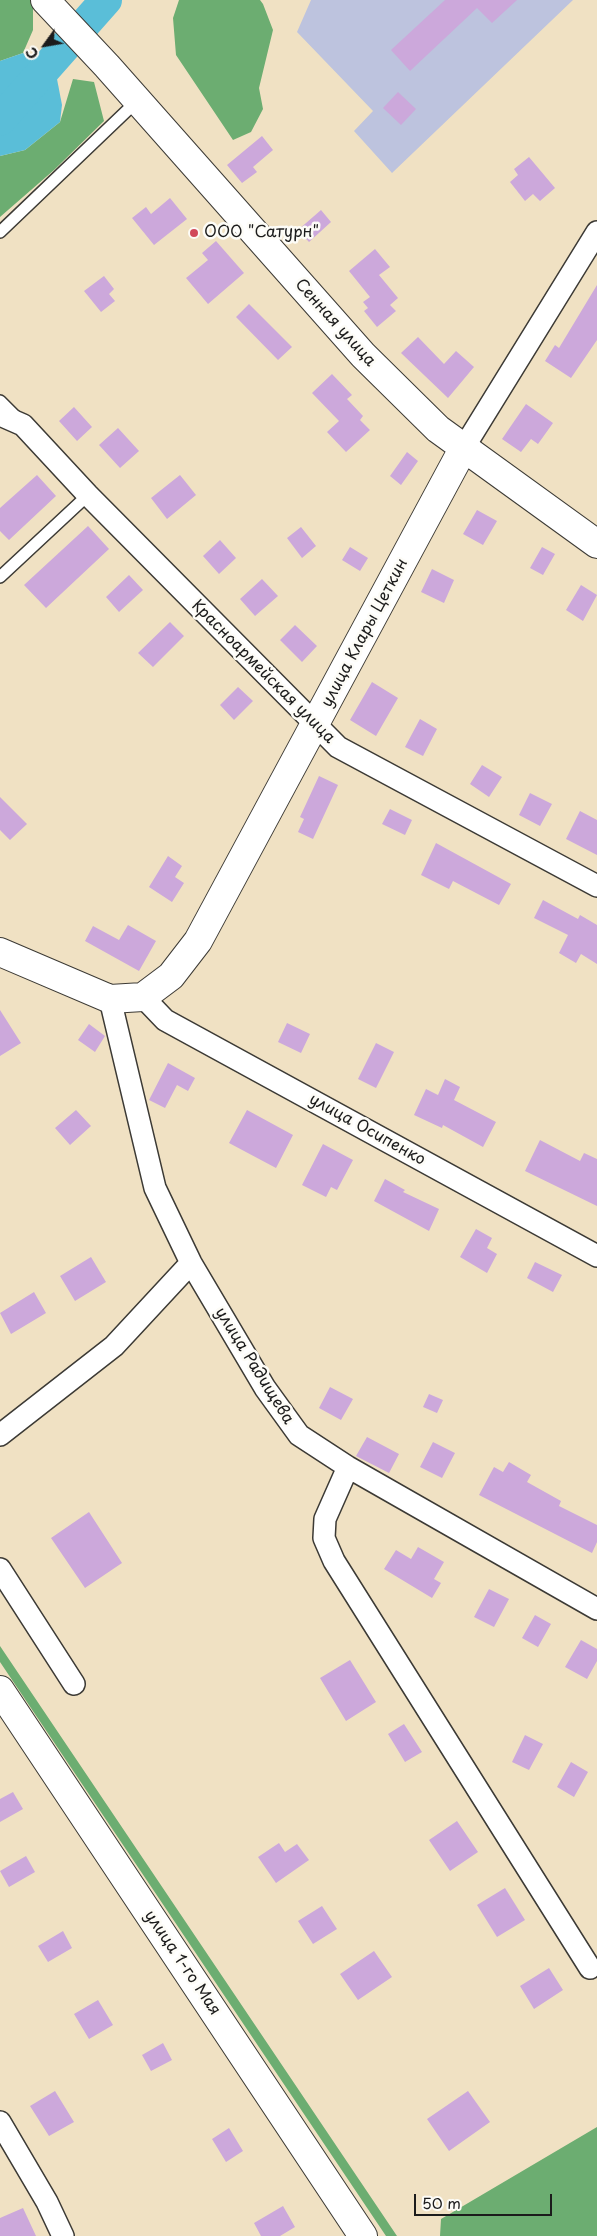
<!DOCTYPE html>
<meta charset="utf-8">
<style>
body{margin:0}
#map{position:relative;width:597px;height:2236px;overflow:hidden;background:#f0e1c3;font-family:"Playpen Sans",sans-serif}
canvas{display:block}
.north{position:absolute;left:20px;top:20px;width:50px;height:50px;-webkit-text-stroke:4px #fdfcf7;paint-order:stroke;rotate:238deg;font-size:14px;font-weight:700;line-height:20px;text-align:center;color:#1c1c1c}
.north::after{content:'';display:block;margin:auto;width:18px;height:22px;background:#1c1c1c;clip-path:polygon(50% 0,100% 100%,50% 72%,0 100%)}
.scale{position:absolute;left:414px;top:2194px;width:138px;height:22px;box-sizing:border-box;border:2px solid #1c1c1c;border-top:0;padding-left:6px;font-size:15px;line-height:18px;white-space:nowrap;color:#1c1c1c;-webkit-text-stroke:4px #fdfcf7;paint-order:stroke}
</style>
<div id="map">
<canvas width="597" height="2236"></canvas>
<div class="north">С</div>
<div class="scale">50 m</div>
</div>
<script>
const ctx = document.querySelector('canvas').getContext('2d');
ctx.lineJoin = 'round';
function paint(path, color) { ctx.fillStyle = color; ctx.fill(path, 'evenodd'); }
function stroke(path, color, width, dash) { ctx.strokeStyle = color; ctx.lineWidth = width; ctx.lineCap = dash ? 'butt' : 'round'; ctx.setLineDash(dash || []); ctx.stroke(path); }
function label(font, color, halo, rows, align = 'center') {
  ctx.font = font + ' "Playpen Sans",sans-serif'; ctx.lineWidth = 5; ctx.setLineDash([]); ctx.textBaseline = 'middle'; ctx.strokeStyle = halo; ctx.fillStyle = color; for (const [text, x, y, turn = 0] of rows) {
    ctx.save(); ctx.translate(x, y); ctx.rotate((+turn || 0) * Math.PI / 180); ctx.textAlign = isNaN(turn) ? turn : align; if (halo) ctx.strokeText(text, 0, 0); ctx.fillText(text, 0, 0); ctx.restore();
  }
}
const industrial = new Path2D(`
 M311 0H573L392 173 354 131 373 111 297 32Z`);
const forest = new Path2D(`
 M0 0H33V30L23 53 0 61Z
 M179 0H260L263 4 273 30 259 88 263 109 251 132 233 140 176 55 173 18Z
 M73 79 94 82 104 121 54 170 0 217V156L25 150 60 122Z
 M0 1646 397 2236H386L0 1662Z
 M597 2127V2236H440L441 2219Z`);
const water = new Path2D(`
 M23 53 57 79 62 105 60 122 25 150 0 156V61Z`);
const river = new Path2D(`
 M0 120 106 0`);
const building = new Path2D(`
 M445 0H517L492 23 477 8 410 71 391 50Z
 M398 92 416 109 401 125 383 108Z
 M262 136 273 150 253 167 257 172 242 183 227 165Z
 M529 157 555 188 540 201 533 194 525 201 510 182 518 175 514 169Z
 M170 198 187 219 154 245 132 218 146 207 151 214Z
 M321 210 331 222 309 242 298 230Z
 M216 241 244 273 208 304 186 278 208 260 202 253Z
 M375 249 390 267 379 275 398 298 390 305 396 311 377 327 364 311 368 308 363 302 370 297 349 271Z
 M104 276 114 289 109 294 115 301 101 312 84 291Z
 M597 285V340L571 378 545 361 555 345 559 348Z
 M249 304 292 347 278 360 236 317Z
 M418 337 444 364 456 351 474 367 448 398 401 353Z
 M332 374 352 395 347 399 363 416 360 420 370 430 346 452 327 432 339 421 312 393Z
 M526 404 553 423 538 444 531 439 521 452 502 439Z
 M74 407 92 427 77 441 59 421Z
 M118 428 139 451 120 468 99 445Z
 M407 452 418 461 401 485 390 476Z
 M37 475 56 496 9 540 0 531V508Z
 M180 475 196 495 167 519 151 498Z
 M477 510 497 521 483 545 463 534Z
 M88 526 109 549 46 608 24 585Z
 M301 527 316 546 302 558 287 538Z
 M220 540 236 558 219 574 203 556Z
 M350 547 368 558 360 571 342 560Z
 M542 547 555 554 543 575 530 568Z
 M432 569 454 580 444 603 421 592Z
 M129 575 143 590 119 612 106 597Z
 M262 579 278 596 255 616 240 599Z
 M581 585 597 595 583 621 566 610Z
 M170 622 184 636 153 667 138 653Z
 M295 625 317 646 302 662 280 640Z
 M372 682 398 698 376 736 350 720Z
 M238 687 253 701 234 720 220 705Z
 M420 719 437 729 423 756 405 747Z
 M482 765 502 777 489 797 470 784Z
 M319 776 338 785 313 839 298 832 304 819 300 817Z
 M530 793 552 804 540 826 519 815Z
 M0 797 27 824 10 840 0 830Z
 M390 809 412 820 405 835 382 824Z
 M580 811 597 820V855L566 839Z
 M436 843 511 884 499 905 453 881 449 889 421 875Z
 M168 856 182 866 175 877 184 883 172 902 149 887Z
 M543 900 578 919 580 915 597 925V964L581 954 576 963 559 953 568 935 534 918Z
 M128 925 156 941 139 971 85 941 93 926 119 940Z
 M0 1010 21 1043 0 1056Z
 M287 1023 310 1034 301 1053 278 1042Z
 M89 1024 105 1036 95 1052 78 1040Z
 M376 1043 394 1052 376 1088 358 1079Z
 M168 1063 195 1078 188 1091 177 1085 165 1108 149 1100Z
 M445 1079 460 1087 454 1100 496 1122 483 1147 443 1125 442 1128 414 1115 426 1089 438 1095Z
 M76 1110 91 1126 70 1145 55 1128Z
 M247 1110 293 1135 276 1168 229 1143Z
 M540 1140 580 1161 584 1153 597 1159V1206L525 1171Z
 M323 1144 353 1160 337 1190 331 1187 326 1197 302 1185Z
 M385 1179 405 1190 403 1192 439 1209 429 1231 374 1201Z
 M476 1229 492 1238 487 1248 497 1254 487 1273 460 1257Z
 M91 1257 106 1282 75 1301 60 1276Z
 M535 1262 562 1275 553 1292 527 1278Z
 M34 1292 46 1313 11 1334 0 1313Z
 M330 1387 353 1399 341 1420 319 1408Z
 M429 1394 443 1400 437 1413 423 1407Z
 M367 1437 399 1454 389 1473 356 1456Z
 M433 1442 455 1453 442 1478 420 1467Z
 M509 1462 531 1475 527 1482 561 1501 559 1506 597 1525V1542L592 1553 479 1495 494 1467 503 1472Z
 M89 1512 122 1563 85 1588 51 1538Z
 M418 1547 444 1562 434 1579 441 1583 432 1598 384 1569 396 1550 411 1559Z
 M489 1589 509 1599 494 1627 474 1617Z
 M535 1615 551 1624 538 1647 522 1638Z
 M581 1640 597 1649V1661L587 1679 565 1667Z
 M350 1660 376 1702 346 1721 320 1678Z
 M404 1724 422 1752 405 1762 388 1734Z
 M525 1735 543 1744 529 1770 512 1762Z
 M571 1762 588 1772 574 1797 557 1787Z
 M13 1792 23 1809 0 1822V1799Z
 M457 1821 478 1852 450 1871 429 1840Z
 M279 1843 285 1852 297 1844 309 1860 276 1883 258 1857Z
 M26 1856 35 1872 9 1887 0 1871Z
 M505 1888 525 1920 497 1937 477 1905Z
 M322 1906 337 1929 313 1944 298 1921Z
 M63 1931 72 1948 48 1962 38 1946Z
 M374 1951 392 1977 358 2000 340 1974Z
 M549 1968 563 1990 534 2009 520 1986Z
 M98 2000 113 2025 89 2039 74 2014Z
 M163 2043 172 2060 151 2071 142 2055Z
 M55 2091 74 2122 49 2136 30 2106Z
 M468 2091 490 2122 449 2151 427 2119Z
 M229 2128 243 2151 226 2162 212 2139Z
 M283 2206 295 2227 280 2236H261L254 2223Z
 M23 2208 36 2236H0V2218Z`);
const service = new Path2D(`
 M0 232 136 102
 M0 401 15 416
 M0 577 88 495`);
const minor = new Path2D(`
 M0 415 23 425 88 495 338 747 597 886
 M463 449 597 232
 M143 997 165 1020 597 1256
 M110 999 155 1188 191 1263 265 1388 299 1435 348 1467 597 1609
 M0 1435 114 1346 191 1263
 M348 1467 325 1519 324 1538 334 1561 590 1968
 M0 1569 74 1684
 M0 2122 47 2202 63 2236`);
const tertiary = new Path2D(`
 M45 0 107 66 363 355 438 429 597 544
 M0 952 110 999 143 997 171 976 198 941 463 449
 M0 1690 363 2236`);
const markers = [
 [194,233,5,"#d1495b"]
];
const poiNames = [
 ["ООО \"Сатурн\"",204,233]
];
const streetNames = [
 ["Сенная улица",335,323,48],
 ["улица Клары Цеткин",365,633,-62],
 ["Красноармейская улица",263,672,45],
 ["улица Осипенко",367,1130,29],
 ["улица Радищева",254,1366,58],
 ["улица 1-го Мая",182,1963,56]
];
paint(industrial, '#bdc3de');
paint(forest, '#6cad71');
paint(water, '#5abed8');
stroke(river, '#5abed8', 32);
paint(building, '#cca8db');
stroke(service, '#3c3a35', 14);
stroke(minor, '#3c3a35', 24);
stroke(tertiary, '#3c3a35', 30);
stroke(service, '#fff', 11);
stroke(minor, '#fff', 21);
stroke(tertiary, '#fff', 28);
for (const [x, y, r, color] of markers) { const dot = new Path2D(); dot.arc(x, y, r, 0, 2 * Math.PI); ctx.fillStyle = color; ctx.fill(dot); stroke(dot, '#fdfcf7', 2); }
label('16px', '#1c1c1c', '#fdfcf7', poiNames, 'left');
label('16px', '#1c1c1c', '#fdfcf7', streetNames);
</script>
